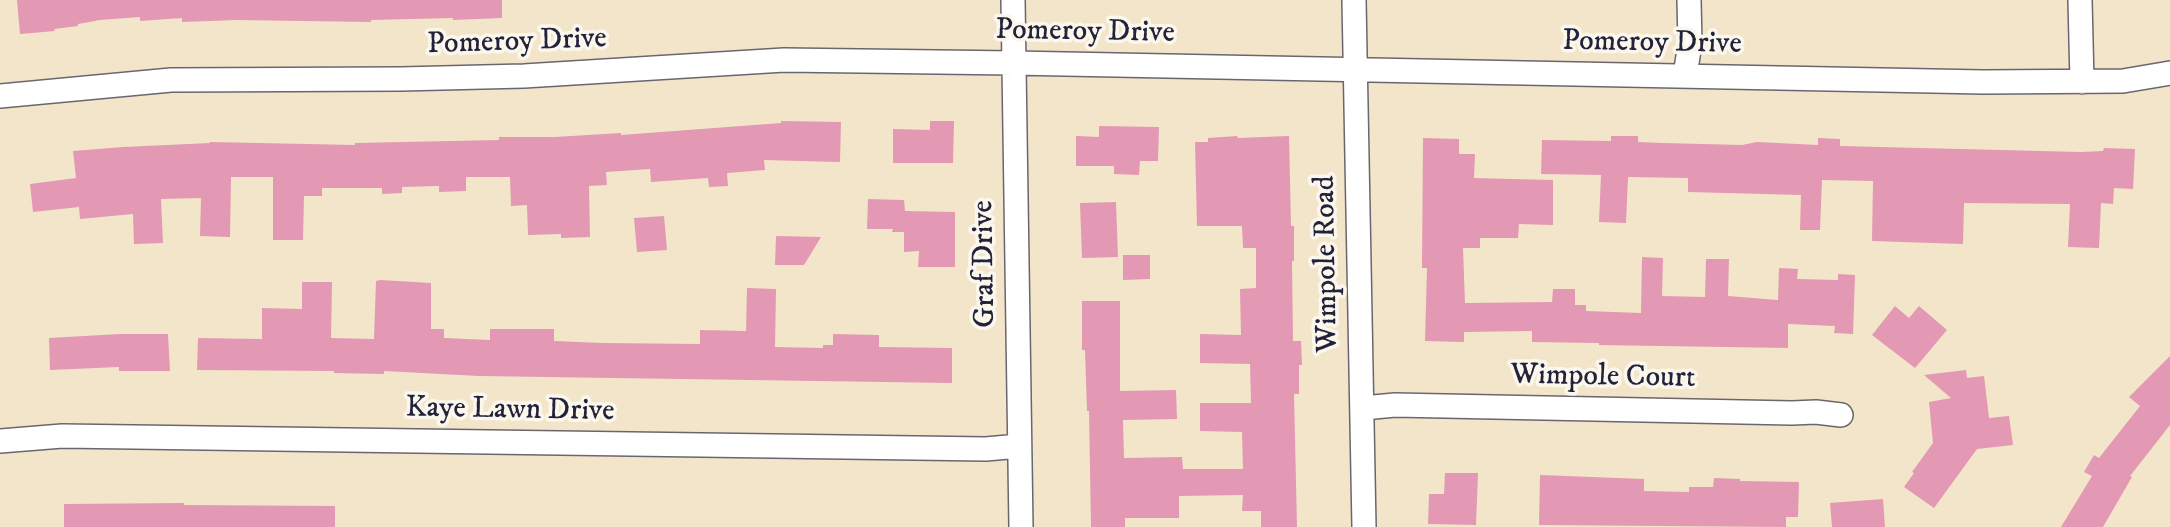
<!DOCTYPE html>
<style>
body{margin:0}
canvas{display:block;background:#f2e5ca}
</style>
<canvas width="2170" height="527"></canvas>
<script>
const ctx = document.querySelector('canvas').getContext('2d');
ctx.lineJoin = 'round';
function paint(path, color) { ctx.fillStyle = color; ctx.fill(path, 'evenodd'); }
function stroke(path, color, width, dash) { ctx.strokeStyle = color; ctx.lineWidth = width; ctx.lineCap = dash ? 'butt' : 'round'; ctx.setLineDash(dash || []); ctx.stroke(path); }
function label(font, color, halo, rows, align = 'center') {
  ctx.font = font + ' "IM FELL DW Pica",serif'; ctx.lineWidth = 7; ctx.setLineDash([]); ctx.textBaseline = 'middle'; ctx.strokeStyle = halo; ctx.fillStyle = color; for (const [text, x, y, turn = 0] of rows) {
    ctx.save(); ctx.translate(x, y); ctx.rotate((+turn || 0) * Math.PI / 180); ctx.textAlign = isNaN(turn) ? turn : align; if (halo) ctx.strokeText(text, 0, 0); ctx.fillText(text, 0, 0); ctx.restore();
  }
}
const building = new Path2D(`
 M17 0H502V18L453 20V18L371 20V22L237 20 182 22V18L140 21V17L100 20 78 24V26L54 29 55 31 20 34Z
 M781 121 841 122 840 162 764 160 765 170 727 173 728 186 709 187 708 178 651 182 650 169 606 172 607 185 589 186 590 237 561 238V234L528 235 527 205 511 206 510 177H466V191L439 192V186L402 187V193L382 194V188H322V196H304L303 240H273V177H231L230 237 200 236 201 198 161 199 163 243 134 244 133 214 80 219 79 207 33 212 30 184 76 178 73 151 123 147 210 143V142L355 145V143L499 140V137H555L621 133V135L781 123Z
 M930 121H954L953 163H893V129L930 130Z
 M1099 126 1159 127 1158 161H1140L1139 175 1114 174V166H1076V136L1099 137Z
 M1237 136 1238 138 1289 136 1291 226H1294V261H1292L1293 341H1301L1302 365H1299V394H1294L1297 527H1261V511H1242L1243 495 1179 496V518H1125V527H1091L1089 411H1087L1085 350H1082V301H1120V391L1176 390 1177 419 1123 420 1124 458 1182 457 1183 469H1243L1242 432 1200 431V403H1251L1250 364 1200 363V334L1241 335 1240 289 1256 288V248H1243L1242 226H1197L1195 142H1208V138Z
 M1611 136H1638V142L1663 143 1742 145 1757 142 1818 145V138L1840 139V146L2081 152 2103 151 2104 148 2135 149 2133 189 2114 188 2113 204 2101 203 2099 248 2068 247 2070 204 1964 203 1963 244 1872 241 1873 181 1822 180 1820 230H1800L1801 195 1688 192V178L1628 177 1626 223 1599 222 1601 175 1541 174 1542 140 1611 141Z
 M1423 138 1459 139V154H1475L1474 178 1553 180V225L1519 224 1518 238H1480V248H1463L1465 303 1552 302 1553 289H1575V305H1586V311L1641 313 1642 257 1663 258 1662 296 1705 297 1706 259H1729L1728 296 1778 300 1779 268 1798 269 1797 279 1838 280V274L1855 275 1853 334 1834 333 1835 326 1788 324V348L1599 345V343L1532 342V331L1464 332V342L1425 341 1427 268H1422Z
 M868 199 904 200 905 211 955 212V267H918L919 251 904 252V232H892L893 229H867Z
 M1116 202 1118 257 1082 258 1080 203Z
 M664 216 667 250 637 252 634 218Z
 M776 236 821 237 804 265H775Z
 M1123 255H1150V279L1123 280Z
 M380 280 431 283V329H444V338L490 340V329H554V341L602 343 700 344V330L746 331 747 288 776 289 775 347 823 348V345H833V334L879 335V347L952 348V383L479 376 384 371V374L334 373V371L197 370 198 338 262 339V308L302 309V282H332L331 338 374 339 376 281Z
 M1895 306 1909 318 1919 306 1947 330 1915 368 1872 335Z
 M120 334H168L170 371H119V367L50 370 49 338Z
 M2170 356V425L2130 476 2132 477 2103 527H2061L2092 476 2084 472 2094 455 2099 458 2140 406 2129 397Z
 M1966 370 1967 378 1984 376 1989 418 2009 416 2013 445 1977 449 1934 508 1904 487 1914 473 1912 472 1933 443 1929 402 1951 398 1924 375Z
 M1445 473H1478L1476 525 1428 524 1429 494H1444Z
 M1540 475 1644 479V491L1689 492V487H1713L1714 478 1740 479V481L1799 482 1798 517H1786V527L1539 525Z
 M1883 499 1885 527H1832L1830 503Z
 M184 503V505L335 506V527H64V504Z`);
const street = new Path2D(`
 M1013 0 1021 527
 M1354 0C1357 176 1361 351 1364 527
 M2080 0 2082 82
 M1685 75 1690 44 1689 0
 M0 96 171 80 401 79 524 76 784 60 1014 63 1983 82 2123 81 2170 73
 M1363 408 1395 405 1792 413 1816 412 1841 415
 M0 441 62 436 986 449 1019 446`);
const streetNames = [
 ["Pomeroy Drive",1085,33,1],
 ["Pomeroy Drive",517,43,-2],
 ["Pomeroy Drive",1652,44,1],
 ["Graf Drive",986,264,-91],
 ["Wimpole Road",1328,264,-91],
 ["Wimpole Court",1603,378,1],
 ["Kaye Lawn Drive",510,411,1]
];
paint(building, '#e399b3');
stroke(street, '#6b666d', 26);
stroke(street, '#fff', 23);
label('30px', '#22223b', '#fbf7ec', streetNames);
</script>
